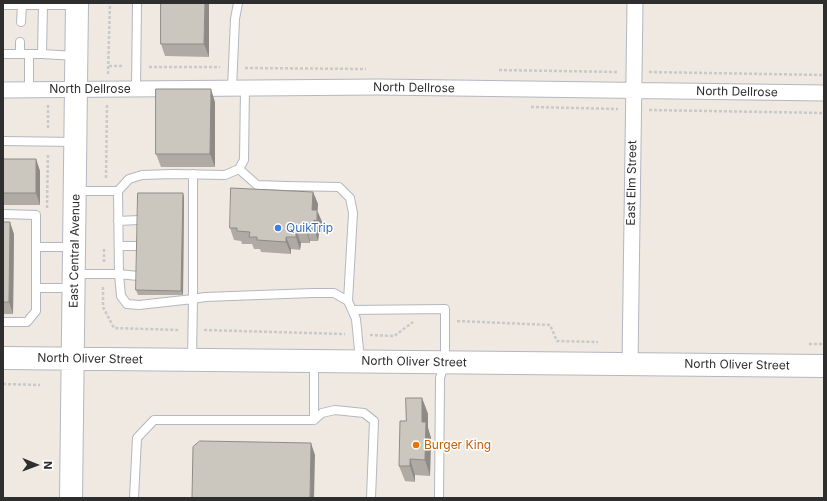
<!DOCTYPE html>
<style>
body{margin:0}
#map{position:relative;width:827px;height:501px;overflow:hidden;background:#efe9e1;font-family:Inter,sans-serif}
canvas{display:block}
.frame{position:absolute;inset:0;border:4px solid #2e2e2e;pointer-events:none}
.north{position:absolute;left:16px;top:445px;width:40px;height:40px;-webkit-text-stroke:3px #fff;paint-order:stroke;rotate:91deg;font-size:11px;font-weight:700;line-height:16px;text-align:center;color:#2e2e2e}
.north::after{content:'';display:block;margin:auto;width:14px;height:18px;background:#2e2e2e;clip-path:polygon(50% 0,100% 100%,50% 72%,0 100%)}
</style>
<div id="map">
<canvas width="827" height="501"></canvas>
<div class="frame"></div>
<div class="north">N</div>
</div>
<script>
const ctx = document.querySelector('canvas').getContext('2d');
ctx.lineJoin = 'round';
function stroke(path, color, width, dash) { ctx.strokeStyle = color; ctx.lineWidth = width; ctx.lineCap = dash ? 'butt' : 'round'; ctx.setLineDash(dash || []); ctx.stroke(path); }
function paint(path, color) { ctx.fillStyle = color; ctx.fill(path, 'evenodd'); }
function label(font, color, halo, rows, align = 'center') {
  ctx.font = font + ' Inter,sans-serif'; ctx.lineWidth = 3; ctx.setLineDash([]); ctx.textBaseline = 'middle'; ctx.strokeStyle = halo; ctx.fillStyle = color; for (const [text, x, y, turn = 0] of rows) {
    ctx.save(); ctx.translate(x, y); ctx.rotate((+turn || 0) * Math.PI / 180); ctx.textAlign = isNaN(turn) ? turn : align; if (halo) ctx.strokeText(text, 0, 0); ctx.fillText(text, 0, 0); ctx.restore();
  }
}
const path = new Path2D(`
 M109 66H124
 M149 67H220
 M245 68 366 69
 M499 70 618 72
 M649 72 824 75
 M108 74 110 3
 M531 107 618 109
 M649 110 824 113
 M48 128V105
 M106 178 107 105
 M47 208 48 153
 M104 262V249
 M103 287V307L114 328 179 330
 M457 321 550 325 557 341 598 342
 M204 330 345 334
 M370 335 394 336 413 322
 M809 344H824
 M3 384 40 385`);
const lane = new Path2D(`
 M3 5H76
 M43 5 42 54 76 56
 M21 22 22 5
 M3 54H42
 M20 54V42
 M232 88 235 19 238 3
 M136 89 137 3
 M29 90V54
 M3 141 75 142
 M239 169 257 185 286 186 339 187 350 198 353 213 348 301
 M193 174V299L205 297 313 293H334L348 301 356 319 360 360
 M118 191 129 179 142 175 173 174 225 175 239 169 244 160 245 88
 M3 214 36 215V311L27 322H3
 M118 221 139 220
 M119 246H139
 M36 247H73
 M75 274H119L118 191H76
 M138 276 119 274 121 296 127 304 139 305 193 299 192 359
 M36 288H73
 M352 310 445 309V362L440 378 439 498
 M314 420 322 413 335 410 364 413 374 421 371 498
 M134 498 137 438 154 420H314V362`);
const street = new Path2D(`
 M3 90 379 87 824 93
 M630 364 635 3`);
const secondary = new Path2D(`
 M3 358 824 366
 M71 498 77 3`);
const wall = new Path2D(`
 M161 3H209V57L165 56 161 44Z
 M215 102V167H161L156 154Z
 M3 159H36L40 171V205H3Z
 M313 192 318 204 317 210 322 222V233H319L318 241H310V243H301L300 250 291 249V254L261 252 260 249H254L252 244H242L241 241 234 240 230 228Z
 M183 193 184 198 183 295H138L136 290Z
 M3 222 14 234 13 314H3Z
 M422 398 428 414V428L431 438 430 476 415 475V482L405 481 399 466 406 421Z`);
const shadedWall = new Path2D(`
 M205 3H209V57L204 44Z
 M211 89 215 102V167L210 154Z
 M36 159 40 171V205L36 193Z
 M313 192 318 204 317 220 312 210Z
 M183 193 184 198 183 295 181 291Z
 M317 210 322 222V233L317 221Z
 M314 220 319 233 318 241 314 229Z
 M10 222 14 234 13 314 9 302Z
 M306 228 310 241V243L306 231Z
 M296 230 301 243 300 250 296 237Z
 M286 237 291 249V254L286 242Z
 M422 398 428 414V428L431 438 430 476 425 460 422 422Z
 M311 443 315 455 314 498H310Z
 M410 459 415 475V482L410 466Z`);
const building = new Path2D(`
 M161 3H205L204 44H161Z
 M156 89H211L210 154H156Z
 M3 159H36V193H3Z
 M231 188 313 192 312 210H317V221L314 220V229L306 228V231L296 230V237H286V242L257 240V237H249L250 232 237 231V228H230Z
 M138 193H183L181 291 136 290Z
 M3 222H10L9 302H3Z
 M406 398H422V422H426L425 460 410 459V466H399L400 421H406Z
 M200 441 311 443 310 498H192L193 447Z`);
const markers = [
 [278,228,4,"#3f7fe0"],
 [416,445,4,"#e8710a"]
];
const streetNames = [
 ["North Dellrose",414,88,1],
 ["North Dellrose",90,89],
 ["North Dellrose",737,92,1],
 ["East Elm Street",632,183,-89],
 ["East Central Avenue",75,251,-89],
 ["North Oliver Street",90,359,1],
 ["North Oliver Street",414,362,1],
 ["North Oliver Street",737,365,1]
];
const shopNames = [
 ["QuikTrip",286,228]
];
const foodNames = [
 ["Burger King",424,445]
];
stroke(lane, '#b4b7c1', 10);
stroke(street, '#b4b7c1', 17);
stroke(secondary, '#b4b7c1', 24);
stroke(path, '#c9c9c9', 2.5, [3, 2]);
stroke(lane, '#fff', 8);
stroke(street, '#fff', 15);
stroke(secondary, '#fff', 22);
paint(wall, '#afaba4');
paint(shadedWall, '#8e8b86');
paint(building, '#cbc7bf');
stroke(building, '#8e8b86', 1);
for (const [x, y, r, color] of markers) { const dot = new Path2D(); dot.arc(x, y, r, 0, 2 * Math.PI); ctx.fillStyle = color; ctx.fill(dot); stroke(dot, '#fff', 1.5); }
label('12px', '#2e2e2e', '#fff', streetNames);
label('12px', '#366cbe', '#fff', shopNames, 'left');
label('12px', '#c56008', '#fff', foodNames, 'left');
</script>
